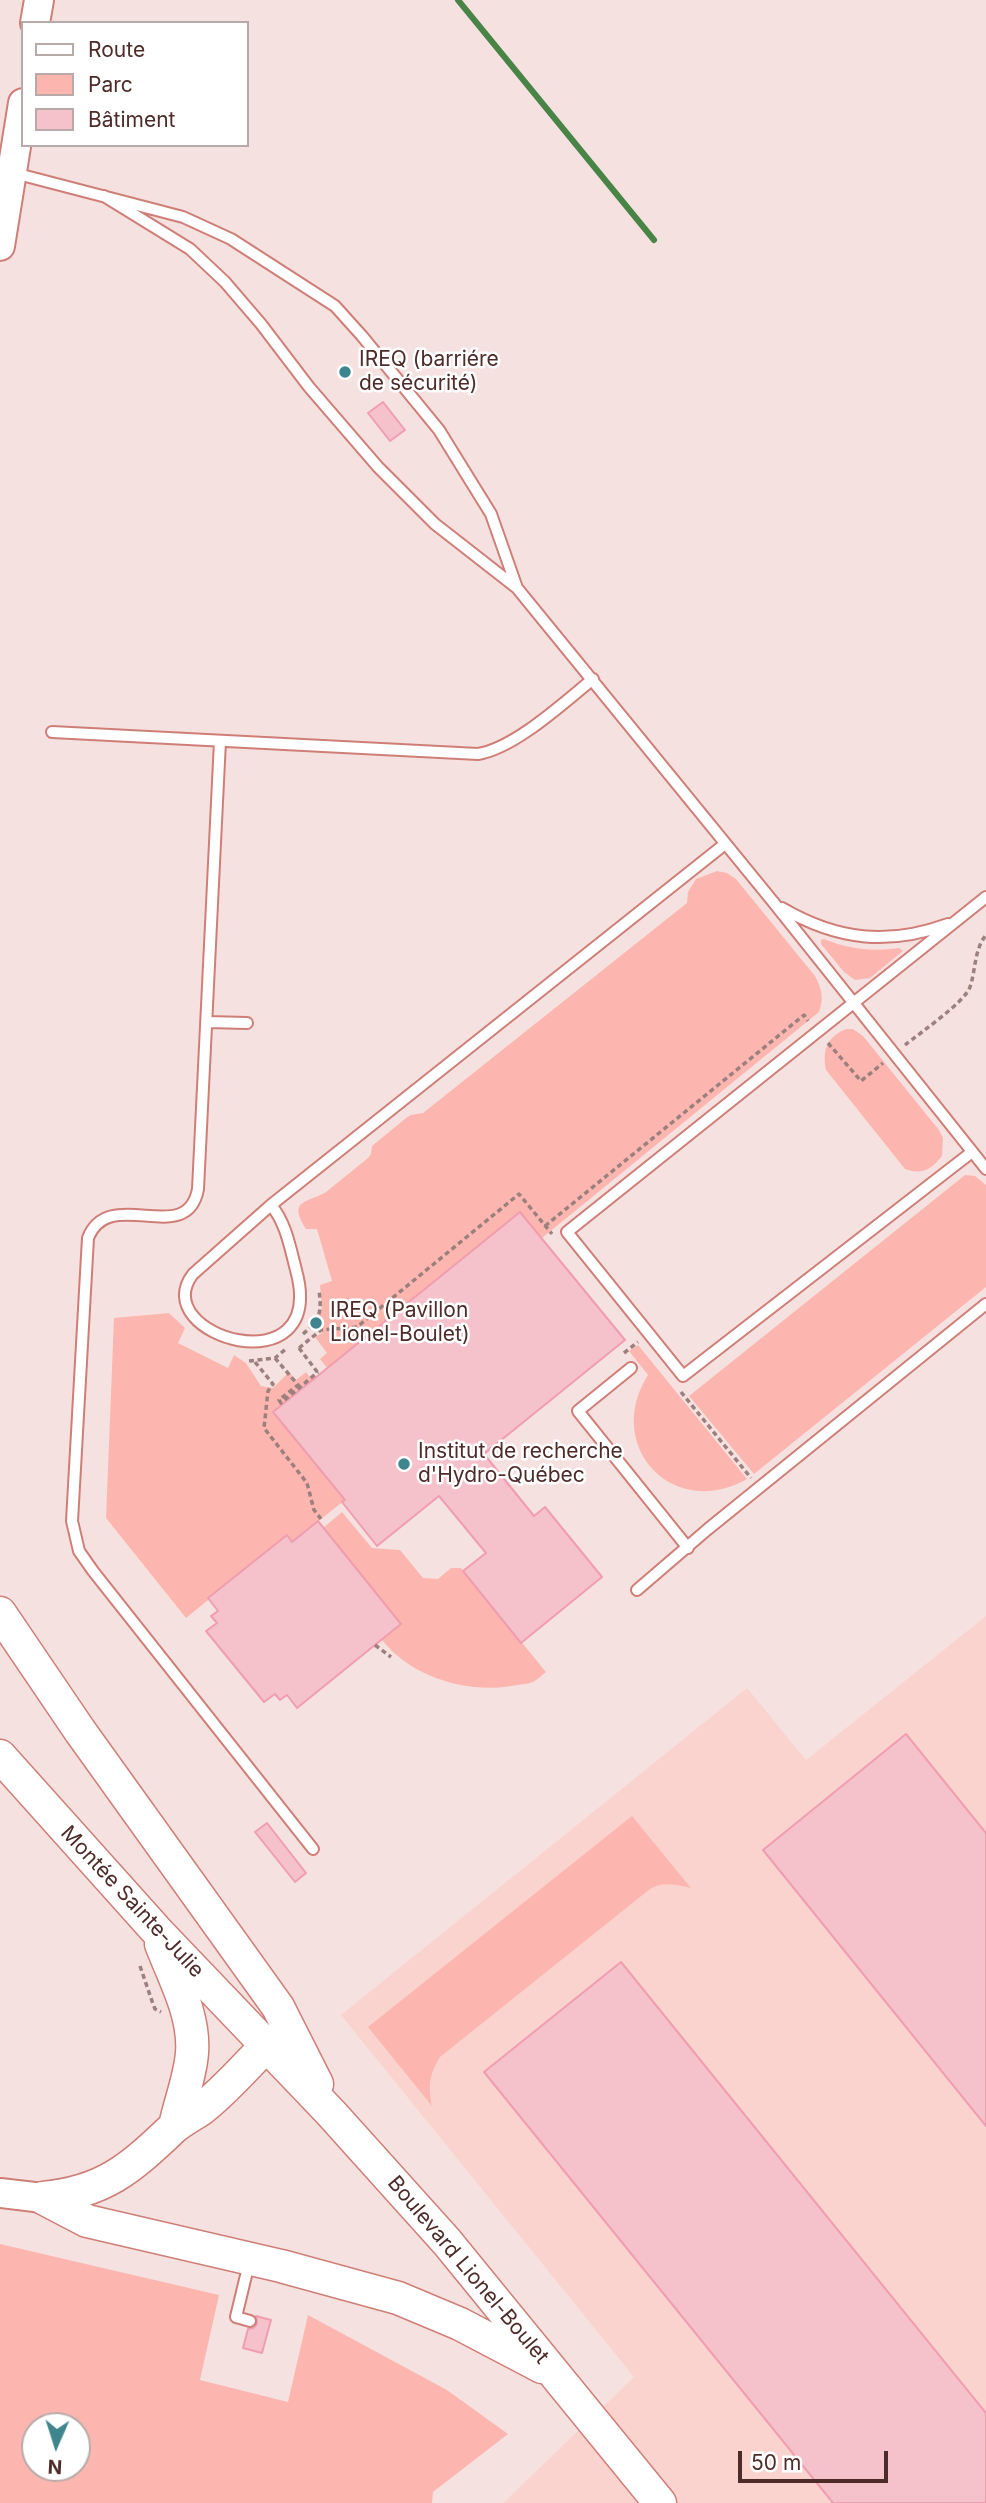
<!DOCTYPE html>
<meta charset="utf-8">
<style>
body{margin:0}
#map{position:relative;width:986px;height:2503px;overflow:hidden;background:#f5e2e0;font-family:Inter,sans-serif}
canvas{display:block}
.legend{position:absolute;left:21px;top:21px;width:228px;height:126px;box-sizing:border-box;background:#fff;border:2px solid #b8aaa9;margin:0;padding:9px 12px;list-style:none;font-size:21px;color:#4d2b28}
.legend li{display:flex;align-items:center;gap:14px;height:35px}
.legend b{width:35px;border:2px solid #b8aaa9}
.north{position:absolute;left:21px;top:2412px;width:70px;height:70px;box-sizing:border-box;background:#fff;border:2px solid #b8aaa9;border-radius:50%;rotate:183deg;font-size:19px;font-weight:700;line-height:28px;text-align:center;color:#4d2b28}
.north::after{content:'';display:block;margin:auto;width:24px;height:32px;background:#3e858d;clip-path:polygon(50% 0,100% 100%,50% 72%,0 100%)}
.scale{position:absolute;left:738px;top:2451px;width:150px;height:32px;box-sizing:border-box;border:4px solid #4d2b28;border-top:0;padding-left:9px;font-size:21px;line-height:24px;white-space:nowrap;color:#4d2b28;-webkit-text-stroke:5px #fff;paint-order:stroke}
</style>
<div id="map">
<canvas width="986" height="2503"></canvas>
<ul class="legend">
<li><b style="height:9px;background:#fff"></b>Route</li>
<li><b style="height:19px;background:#fdb6af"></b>Parc</li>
<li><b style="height:19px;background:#f5c1cb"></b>Bâtiment</li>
</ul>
<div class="north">N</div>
<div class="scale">50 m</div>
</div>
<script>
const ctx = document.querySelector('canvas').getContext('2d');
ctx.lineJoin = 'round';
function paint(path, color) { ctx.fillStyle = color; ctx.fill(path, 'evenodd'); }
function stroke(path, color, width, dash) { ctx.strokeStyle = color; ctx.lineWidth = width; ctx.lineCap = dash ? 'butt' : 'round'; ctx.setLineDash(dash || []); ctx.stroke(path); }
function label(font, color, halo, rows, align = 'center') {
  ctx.font = font + ' Inter,sans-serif'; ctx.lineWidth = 5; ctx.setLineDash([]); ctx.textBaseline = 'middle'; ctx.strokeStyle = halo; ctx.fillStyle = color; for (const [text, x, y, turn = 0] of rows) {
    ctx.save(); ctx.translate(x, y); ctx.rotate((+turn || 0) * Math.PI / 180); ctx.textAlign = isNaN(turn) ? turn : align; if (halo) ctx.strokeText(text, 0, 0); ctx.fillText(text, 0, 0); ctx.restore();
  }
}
const built = new Path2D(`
 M986 1616V2503H503L634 2377 341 2015 747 1688 806 1760Z`);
const green = new Path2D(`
 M717 871 727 873 736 879 815 976C822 989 824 998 819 1012L542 1238 520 1212 327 1368 320 1359 327 1353 315 1337 322 1333 323 1327 318 1320 322 1307 320 1285 332 1281 317 1229H306C287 1199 308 1203 326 1192L368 1158 371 1154 372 1146 406 1118 411 1115 423 1113 687 903 688 892 696 879Z
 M824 939C848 949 873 952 899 948L903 951 870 978 855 980 844 972 821 944V940Z
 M846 1029H853L863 1036 939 1130 943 1138 942 1156C931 1170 922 1175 905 1169L826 1070C822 1050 827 1037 846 1029Z
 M965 1175 975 1176 986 1185V1287L754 1474 689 1396Z
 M169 1313 185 1328 178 1343 228 1368 234 1355 246 1363 261 1386 273 1388 289 1372 296 1380 306 1372 312 1380 274 1412 345 1500 292 1542 287 1536 186 1618 106 1518 114 1318Z
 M638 1345 747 1479C673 1521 603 1446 648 1375L629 1351Z
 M342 1512 372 1548 400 1550 423 1578 438 1579 451 1568H461L546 1672C542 1675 537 1680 533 1682 528 1684 522 1684 517 1685 470 1695 412 1678 382 1640L401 1624 323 1528Z
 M632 1816 691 1888C678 1885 663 1881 650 1889L440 2057C429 2075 428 2086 432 2106L368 2027Z
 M0 2244 219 2295 200 2380 288 2402 308 2315 447 2390 508 2434 433 2492 432 2503H0ZM35 2426H77V2468H35Z`);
const stream = new Path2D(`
 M458 0 654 240`);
const building = new Path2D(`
 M383 402 405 430 390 441 368 413Z
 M520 1212 625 1340 484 1454 534 1516 545 1507 602 1577 521 1643 463 1571 486 1553 439 1496 377 1546 342 1502 345 1500 273 1412Z
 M318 1521 401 1624 297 1708 287 1695 280 1700 275 1694 264 1702 206 1631 217 1623 211 1616 218 1611 208 1598 287 1535 292 1542Z
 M906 1734 986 1833V2126L763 1850Z
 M267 1823 306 1873 295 1882 255 1832Z
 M621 1962 986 2413V2503H833L484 2072Z
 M256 2316 271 2320 262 2353 243 2348 248 2329 253 2328 257 2324Z`);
const path = new Path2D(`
 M828 1043 861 1081 883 1063
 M905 1045C920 1033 965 1002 970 987 976 969 974 950 986 935
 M545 1226 804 1015 808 1021
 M303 1334C320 1320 322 1312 319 1291
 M299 1348 321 1330 357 1327 519 1194 552 1234
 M299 1348 318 1373
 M624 1353 638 1342
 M275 1358 298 1385 279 1400 281 1403 318 1372
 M249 1361 275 1358 287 1348
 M255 1362 273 1384 268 1391 264 1428 307 1483 314 1510 321 1519
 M681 1392 751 1478
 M375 1645 391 1657
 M140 1966 153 2004 155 2009 161 2012`);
const service = new Path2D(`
 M14 173 183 217 231 239 335 306 362 336 439 430 491 514 517 588
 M104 196 190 249 225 282 261 324 309 387 378 467 435 524 517 588 774 903 986 1169
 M52 732 478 754C515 748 563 703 593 679
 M220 741 198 1189C187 1249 109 1184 88 1238L72 1521 79 1551 93 1571 313 1849
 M782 908C837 940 888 946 948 924
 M208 1022 247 1023
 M972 1152 683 1376 567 1232 986 897
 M271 1205C286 1223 290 1247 296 1270 329 1390 145 1336 193 1274L271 1205 725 844
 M631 1368 578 1411 688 1548
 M637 1590 708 1529 986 1304
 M249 2263 236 2317 250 2321`);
const tertiary = new Path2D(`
 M35 23 39 0
 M0 246 23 103
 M0 2193 43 2198`);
const secondary = new Path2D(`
 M0 1613 80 1731 278 2007 317 2084
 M0 1756 156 1930 331 2113 447 2242 660 2503
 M161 1944C174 1978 195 2015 192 2053 190 2078 180 2102 175 2126
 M43 2198 87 2221 281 2266 398 2298 460 2324 542 2367
 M43 2198C104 2192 130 2169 173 2128 181 2121 191 2116 200 2110 222 2094 247 2065 266 2046`);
const markers = [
 [345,372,7,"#3e858d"],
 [316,1323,7,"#3e858d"],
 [404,1464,7,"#3e858d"]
];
const poiNames = [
 ["IREQ (barriére",359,360],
 ["de sécurité)",359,384],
 ["IREQ (Pavillon",330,1311],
 ["Lionel-Boulet)",330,1335],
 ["Institut de recherche",418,1452],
 ["d'Hydro-Québec",418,1476]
];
const streetNames = [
 ["Montée Sainte-Julie",132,1902,47],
 ["Boulevard Lionel-Boulet",468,2270,50]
];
paint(built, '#fad3ce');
paint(green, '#fdb6af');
stroke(stream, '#488445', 6);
paint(building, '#f5c1cb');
stroke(building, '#f09daf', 2);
stroke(service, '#cf7e77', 14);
stroke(tertiary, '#cf7e77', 32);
stroke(secondary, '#cf7e77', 35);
stroke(path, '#9b807e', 3.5, [5, 3.5]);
stroke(service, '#fff', 10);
stroke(tertiary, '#fff', 28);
stroke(secondary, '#fff', 32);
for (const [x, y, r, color] of markers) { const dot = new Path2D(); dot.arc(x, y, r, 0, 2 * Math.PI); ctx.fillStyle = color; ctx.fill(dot); stroke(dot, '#fff', 2.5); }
label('21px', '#4d2b28', '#fff', poiNames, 'left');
label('21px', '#4d2b28', '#fff', streetNames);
</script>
